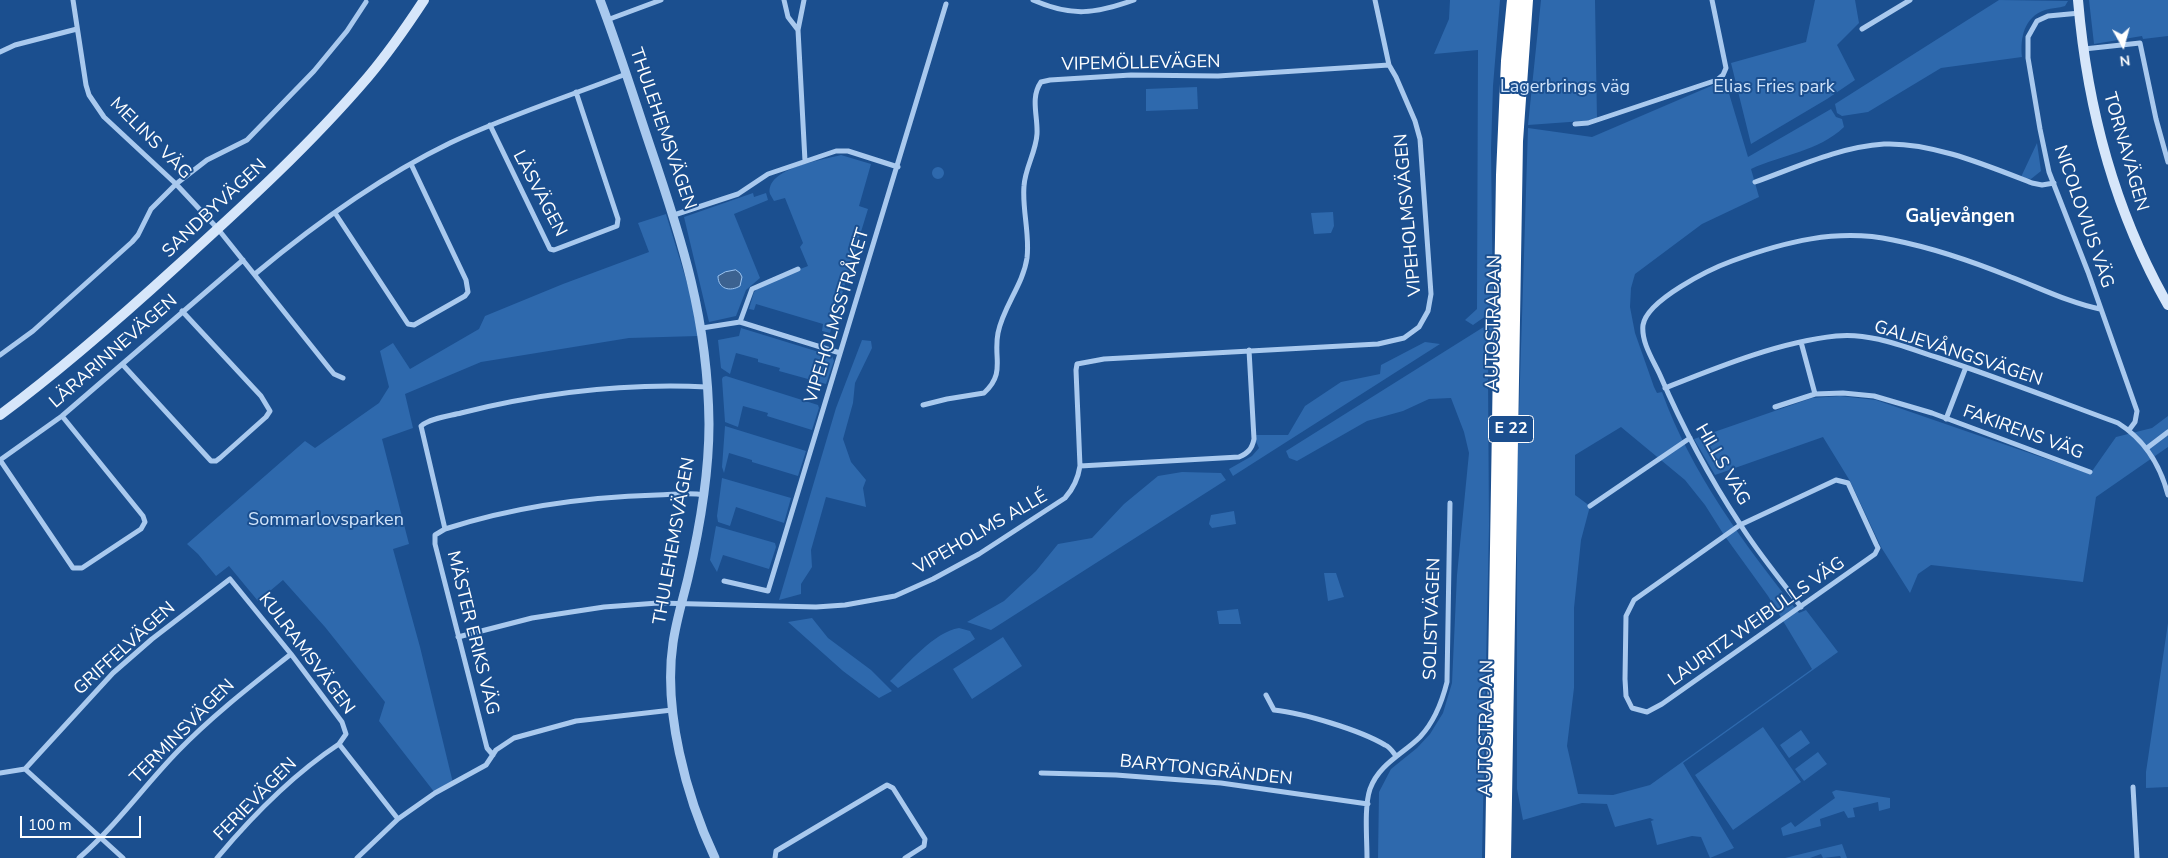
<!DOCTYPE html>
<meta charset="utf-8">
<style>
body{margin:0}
#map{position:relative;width:2168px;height:858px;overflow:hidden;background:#1b4f8f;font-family:"Nunito Sans",sans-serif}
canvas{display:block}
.north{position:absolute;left:2098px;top:20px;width:50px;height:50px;-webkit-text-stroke:4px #1b4f8f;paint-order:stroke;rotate:173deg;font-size:14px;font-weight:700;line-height:20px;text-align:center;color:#fff}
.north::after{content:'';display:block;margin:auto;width:18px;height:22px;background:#fff;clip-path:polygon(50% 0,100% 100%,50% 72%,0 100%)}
.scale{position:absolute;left:20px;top:816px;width:121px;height:22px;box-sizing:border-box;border:2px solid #fff;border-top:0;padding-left:6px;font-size:15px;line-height:18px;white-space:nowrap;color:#fff;-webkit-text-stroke:4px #1b4f8f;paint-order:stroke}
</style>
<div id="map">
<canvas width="2168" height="858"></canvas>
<div class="north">N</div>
<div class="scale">100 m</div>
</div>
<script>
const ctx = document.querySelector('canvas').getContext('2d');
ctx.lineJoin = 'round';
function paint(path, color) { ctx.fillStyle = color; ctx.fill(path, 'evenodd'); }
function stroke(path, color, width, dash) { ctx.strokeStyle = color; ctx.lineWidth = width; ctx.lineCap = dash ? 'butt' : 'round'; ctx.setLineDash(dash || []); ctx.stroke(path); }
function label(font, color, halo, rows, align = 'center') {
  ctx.font = font + ' "Nunito Sans",sans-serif'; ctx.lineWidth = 4; ctx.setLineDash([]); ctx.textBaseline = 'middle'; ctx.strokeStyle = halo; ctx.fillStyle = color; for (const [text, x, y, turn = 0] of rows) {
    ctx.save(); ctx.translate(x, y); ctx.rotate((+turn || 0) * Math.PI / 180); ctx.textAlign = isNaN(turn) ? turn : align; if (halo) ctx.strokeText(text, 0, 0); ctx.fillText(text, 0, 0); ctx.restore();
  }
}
const green = new Path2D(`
 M1450 0H1500L1493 86 1491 149 1493 311 1473 325 1465 320 1477 309 1478 50 1434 54 1449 19Z
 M1541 0H1595L1597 120 1528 125Z
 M1815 0H1855L1859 23 1837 45 1855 80 1827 99 1751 144 1731 63 1806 42Z
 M1999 0 2068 1 2065 6C2059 8 2052 8 2045 10 2024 17 2020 38 2022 57L1941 68 1868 112 1842 116 1837 113 1835 104Z
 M2089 0H2168V36L2143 39 2142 36 2094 44Z
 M1725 80 1748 157 1831 109 1836 117 1842 119 1844 127C1818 152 1783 154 1751 169L1759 197 1702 224 1635 274 1631 288 1630 307 1635 333 1654 387 1657 393 1662 392C1690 471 1746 547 1799 613L1806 610 1838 652 1683 763 1734 848 1710 858 1701 837 1692 836 1657 845 1651 821 1654 820 1650 818 1615 827 1607 804 1582 803 1523 820 1517 789V474L1528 128 1592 137ZM1621 427 1685 480 1705 505 1724 535 1768 596 1812 669 1650 785 1613 795 1578 794 1567 746 1574 688V608L1581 540 1590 506 1575 495V455Z
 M1197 87 1198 109 1146 111V89Z
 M2037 143 2041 171 2031 179 2021 177Z
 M841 155 871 164 859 206 868 209 830 333 822 331 823 324 756 304 754 310 749 309 754 292 762 284 808 266 800 247 803 243 785 198 774 201 770 194C765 168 823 160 841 155Z
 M932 173a6 6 0 1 1 12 0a6 6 0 1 1-12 0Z
 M753 193 754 197 766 193 768 200 734 214 760 278 746 290 736 316 709 322 684 217Z
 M1333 212 1334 226 1331 233 1314 234 1311 213Z
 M666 214 691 296 698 336 629 338 481 362 405 394 413 428 382 439 409 544 393 549 420 647 453 783 435 793 379 721 385 702 325 627 283 580 258 601 229 566 216 576 198 554 187 544 305 441 315 448 379 403 389 387 380 351 393 343 410 369 479 329 485 316 563 284 649 252 638 223Z
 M1494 323 1489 348 1488 375 1489 526 1482 858H1378L1379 792 1391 769 1417 748 1430 734 1443 713 1452 683 1457 575 1469 453 1464 432 1451 398 1429 399 1403 411 1367 421 1297 461 1289 458 1286 451 1482 328Z
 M741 328 832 356 834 361 826 384 779 371 780 368 758 362V359L736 353 730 374 721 368 718 340 739 336Z
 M862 340 871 341 872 348 855 383 853 403 843 439 851 462 866 480 863 488 866 507 826 497 811 550 812 567 801 584V594L779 600 836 408Z
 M1425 342 1440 344 1233 476 1229 469 1252 456 1259 448 1253 435H1288L1305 406 1341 382 1380 374 1381 365Z
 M726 376 818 405 819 408 812 430 767 416 768 413 743 406 738 427 725 422 722 379 723 377Z
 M1840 396 1876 400 2090 474 2116 437 2152 428 2168 416V447L2096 497 2083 582 1931 565 1918 574 1910 593 1881 547 1850 481 1823 437 1715 475 1694 439 1812 398Z
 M725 426 806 451 798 476 752 462V460L729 453 724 473 722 467Z
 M1182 472 1221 473 1226 480 991 630 967 622 1004 601 1036 571 1058 544 1092 538 1124 504 1158 476Z
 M722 478 791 498 784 523 736 507 730 526 718 522 717 516Z
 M1234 511 1236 524 1212 528 1209 524 1211 515Z
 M716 526 775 543 776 547 769 569 723 555 717 572 710 560Z
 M1324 573H1336L1344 597 1328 601Z
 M1238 609 1241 624H1219L1217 611Z
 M812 618 828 638 871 670 892 691 879 698 843 671 788 622Z
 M2168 623V787L2146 788V772Z
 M959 628 970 631 975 639 898 688 890 681C908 664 934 632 959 628Z
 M1003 637 1022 666 972 699 953 669Z
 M1763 727 1801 782 1733 830 1695 775Z
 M1801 730 1810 743 1789 758 1780 745Z
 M1818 752 1827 764 1804 781 1795 769Z
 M1836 790 1890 798V808L1879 811 1878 802 1853 808 1855 817 1848 818 1844 811 1820 819 1821 826 1783 836 1781 828 1791 822 1795 827 1835 798 1832 792Z
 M1842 844 1847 858H1841L1840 856 1823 858 1821 854 1810 858H1785Z`);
const water = new Path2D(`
 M736 270 740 273 742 277 740 286C730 292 718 289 718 276L725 272Z`);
const minor = new Path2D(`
 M73 0 86 85 89 95 104 117 176 184 218 229 329 368 334 374 343 378
 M784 0 788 17 798 30
 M804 0 798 30 805 161
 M1033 0C1071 17 1095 14 1134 0
 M2080 13 2048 16 2037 21 2028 37V58L2040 129 2049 172 2088 272 2137 411 2135 422 2129 430
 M607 20 661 0
 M1862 29 1910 0
 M2084 49 2140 43 2156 119 2168 162
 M0 52 15 45 77 29
 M1575 124 1588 123 1717 80 1723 75 1726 68 1712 0
 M490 125 550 249 554 250 617 226 618 219 576 92
 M1755 182C1797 167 1839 147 1884 144 1932 142 1988 166 2032 183L2042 185 2054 183
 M335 213 408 324 414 325 465 296 468 292 466 280 411 164
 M674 215 738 194 768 174 836 151H848L898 167
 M255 274C315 224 380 177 450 143 507 116 567 97 626 74
 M740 322 752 289 798 269
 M702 328 740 322 840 353
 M1801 342 1815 394
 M0 355 33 331 132 242 138 235 151 209 176 184 207 160 247 140 314 71 347 31 366 2
 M123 365 211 461H216L220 458 266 417 270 411 261 396 182 311
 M1665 388C1718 367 1779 342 1836 336 1871 332 1907 348 1939 358 1999 378 2058 401 2118 423 2145 440 2160 464 2168 495
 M923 405 947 399 984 393C1006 373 993 358 998 333 1003 307 1023 285 1027 258 1030 234 1022 210 1024 186 1025 168 1036 152 1037 134 1038 116 1030 98 1041 82L1050 80 1131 75 1218 76 1389 65
 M1775 407 1815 394 1843 393 1874 396 1932 413 2090 472
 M1946 419 1966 367
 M2147 448 2168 432
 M0 460 73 568H82L141 529 145 522 143 516 62 416
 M0 460 62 416 243 260
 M1080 466 1239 457C1248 453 1252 449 1254 439L1249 350
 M1836 480 1848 483 1876 544 1878 548 1875 554 1662 704 1647 712 1632 708 1626 696 1625 679 1626 616 1634 600 1740 525Z
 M1590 506 1690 438
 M445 529C513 507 586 497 657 495 672 495 689 492 704 495
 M724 581 768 591 946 4
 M1801 607C1781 580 1758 553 1740 524 1709 477 1682 426 1660 375 1653 360 1641 342 1643 325 1647 300 1710 269 1732 261 1784 242 1837 228 1893 240 1933 248 1974 262 2011 277 2040 288 2070 303 2100 309
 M458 637 532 618 604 607 658 603 816 607 845 605 895 596 933 579 979 554 1065 498C1074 488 1078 479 1080 466L1076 370 1077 364 1104 359 1378 344 1404 338 1419 327 1428 311 1431 294 1420 139 1415 121 1396 77 1389 65 1375 0
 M1266 695 1274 710C1303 713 1360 730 1385 745 1390 747 1393 752 1396 756
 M493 755 487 748 435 544V535L445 529 421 426C430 418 449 416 461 413 541 393 624 383 707 387
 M25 769 113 673 152 639 230 579 291 654 342 722 346 734 339 744 398 819
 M0 773 25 769 123 858
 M1041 773 1116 775 1221 783 1368 804
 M2133 787 2137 858
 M79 858C116 826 144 786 178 751 213 715 252 685 291 654
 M217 858C253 815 292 775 339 744
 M357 858 398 819 435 793 486 765 496 750 514 738 576 721 672 710
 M775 858 776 851 887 785 893 788 925 839 924 846 905 858
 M1367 858C1367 838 1364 807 1370 789 1379 764 1403 754 1420 737 1435 721 1442 702 1447 682L1450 503`);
const tertiary = new Path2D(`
 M600 0C618 47 633 95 649 143 682 240 708 319 709 424 709 475 700 527 688 578 683 599 676 621 673 643 663 710 686 797 715 858`);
const secondary = new Path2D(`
 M2078 0C2087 106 2115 212 2168 305
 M0 415C62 369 120 318 177 266 243 206 310 145 368 77 389 52 407 26 424 0`);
const motorway = new Path2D(`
 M1492 858 1503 175 1508 61 1514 0
 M1504 858 1516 141 1526 0`);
const shields = [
 [1511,429,45]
];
const shieldNames = [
 ["E 22",1511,429]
];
const streetNames = [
 ["VIPEMÖLLEVÄGEN",1141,64,-1],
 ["THULEHEMSVÄGEN",662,129,71],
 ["MELINS VÄG",150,139,45],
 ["TORNAVÄGEN",2125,152,74],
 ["LÄSVÄGEN",539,194,62],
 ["SANDBYVÄGEN",215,209,-43],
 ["VIPEHOLMSVÄGEN",1409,215,-95],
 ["NICOLOVIUS VÄG",2083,217,71],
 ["VIPEHOLMSSTRÅKET",838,316,-73],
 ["AUTOSTRADAN",1494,323,-89],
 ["LÄRARINNEVÄGEN",114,352,-41],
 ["GALJEVÅNGSVÄGEN",1958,354,18],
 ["FAKIRENS VÄG",2023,433,20],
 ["HILLS VÄG",1722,465,60],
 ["VIPEHOLMS ALLÉ",981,533,-30],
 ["THULEHEMSVÄGEN",675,541,-80],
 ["SOLISTVÄGEN",1433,619,-88],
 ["LAURITZ WEIBULLS VÄG",1757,622,-35],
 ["MÄSTER ERIKS VÄG",472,633,76],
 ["GRIFFELVÄGEN",125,649,-42],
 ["KULRAMSVÄGEN",306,654,53],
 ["AUTOSTRADAN",1487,728,-89],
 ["TERMINSVÄGEN",183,732,-45],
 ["BARYTONGRÄNDEN",1206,771,6],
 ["FERIEVÄGEN",256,800,-45]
];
const parkNames = [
 ["Lagerbrings väg",1565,88],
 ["Elias Fries park",1774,88],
 ["Sommarlovsparken",326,521]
];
const neighbourhoodNames = [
 ["Galjevången",1960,217]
];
paint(green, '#2e69ad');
paint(water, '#3c6290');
stroke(water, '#9cc4f0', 1);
stroke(minor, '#a9c9ee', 5);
stroke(tertiary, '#a9c9ee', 9);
stroke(secondary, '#d6e6fa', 10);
stroke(motorway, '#fff', 14);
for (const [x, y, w] of shields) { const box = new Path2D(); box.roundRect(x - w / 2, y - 13.5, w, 27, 4); ctx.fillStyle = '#1b4f8f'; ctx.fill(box); stroke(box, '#fff', 1); }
label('bold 16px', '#fff', null, shieldNames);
label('18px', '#fff', '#1b4f8f', streetNames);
label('18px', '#cfe3fa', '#1b4f8f', parkNames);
label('bold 19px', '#fff', '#1b4f8f', neighbourhoodNames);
</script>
